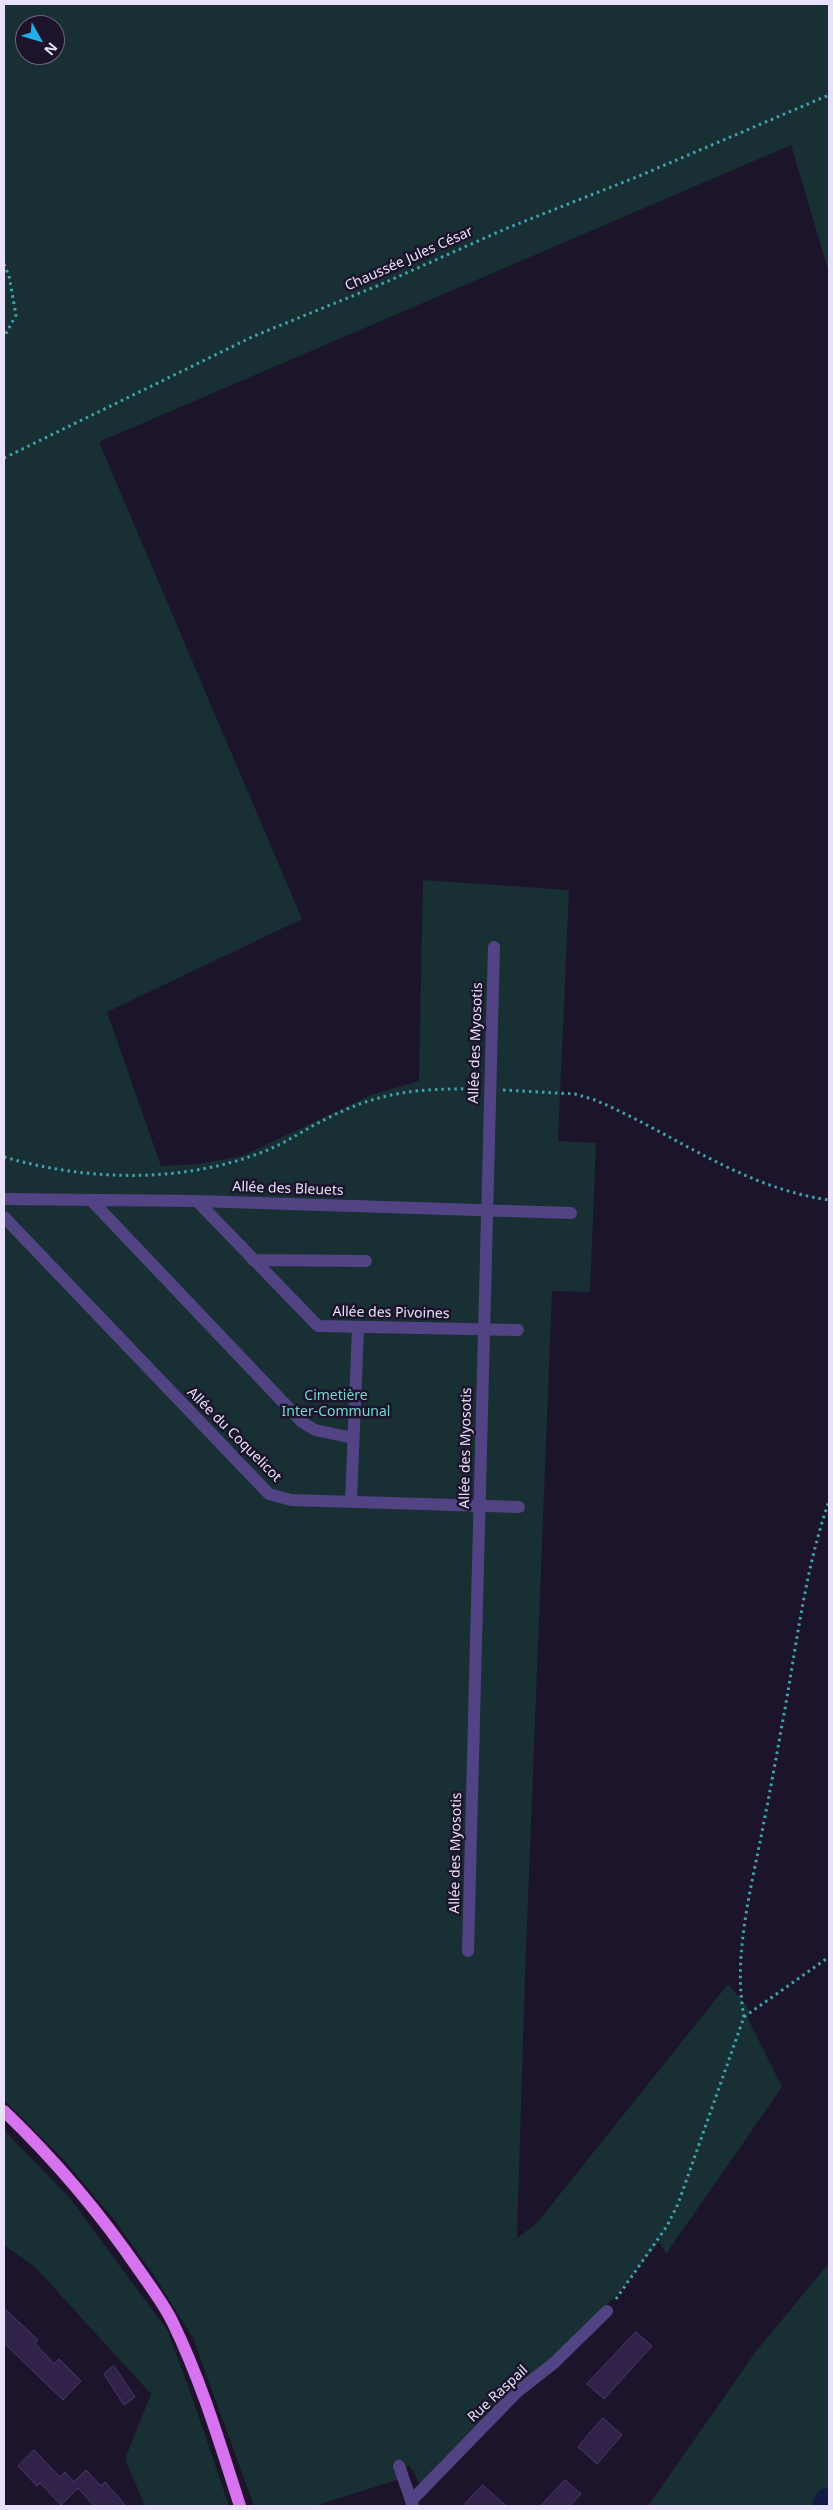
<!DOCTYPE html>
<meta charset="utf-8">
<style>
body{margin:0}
#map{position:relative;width:833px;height:2510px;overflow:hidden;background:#1c142a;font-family:"Noto Sans",sans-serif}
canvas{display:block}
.frame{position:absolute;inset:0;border:5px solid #e9e1fc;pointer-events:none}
.north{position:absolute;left:15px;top:15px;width:50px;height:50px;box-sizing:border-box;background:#1c142a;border:1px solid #6e667e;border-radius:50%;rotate:129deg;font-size:14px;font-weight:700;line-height:20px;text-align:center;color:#e9e1fc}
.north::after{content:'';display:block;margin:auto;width:18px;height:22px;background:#21afe7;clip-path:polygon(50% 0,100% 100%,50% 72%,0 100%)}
</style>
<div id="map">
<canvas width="833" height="2510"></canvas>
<div class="frame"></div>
<div class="north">N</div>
</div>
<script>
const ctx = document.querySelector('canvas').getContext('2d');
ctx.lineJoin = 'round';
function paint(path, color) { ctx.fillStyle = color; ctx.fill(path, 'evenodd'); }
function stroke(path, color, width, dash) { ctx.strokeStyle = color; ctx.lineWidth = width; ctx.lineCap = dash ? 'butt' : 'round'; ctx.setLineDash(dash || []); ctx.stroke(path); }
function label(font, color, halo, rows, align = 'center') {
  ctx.font = font + ' "Noto Sans",sans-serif'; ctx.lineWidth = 5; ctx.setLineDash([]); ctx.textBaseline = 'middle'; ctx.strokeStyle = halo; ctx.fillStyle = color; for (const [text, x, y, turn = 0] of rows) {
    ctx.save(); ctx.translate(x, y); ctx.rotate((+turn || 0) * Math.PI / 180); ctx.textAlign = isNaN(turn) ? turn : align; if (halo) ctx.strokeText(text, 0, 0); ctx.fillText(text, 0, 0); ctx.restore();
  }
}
const green = new Path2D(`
 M4 4H829V273L791 145 99 442 302 919 107 1012 161 1166 198 1164 242 1156 371 1095 419 1081 423 880 569 890 558 1141 596 1143 590 1292 552 1291 525 1976 517 2238 537 2223 728 1984 749 2009 748 2019 782 2087 666 2254 659 2242 620 2292 422 2487 409 2465 397 2480 314 2506H254L193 2338 155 2277 116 2222 63 2159 4 2100ZM25 25H55V55H25Z
 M4 2130 69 2197 168 2331 198 2414 229 2506H145L125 2459 151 2394 36 2268 4 2245Z
 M829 2263V2506H648L757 2350Z`);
const river = new Path2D(`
 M828 2506 829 2504`);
const building = new Path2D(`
 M4 2308 38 2340 35 2343 54 2364 59 2359 81 2381 63 2400 4 2343Z
 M636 2332 652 2346 604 2399 587 2384Z
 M114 2366 135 2397 124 2405 104 2374Z
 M603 2418 622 2435 597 2464 578 2447Z
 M34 2450 60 2477 65 2472 74 2482 86 2470 101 2486 105 2482 126 2506H94L78 2488 61 2505 40 2483 37 2486 18 2466Z
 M565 2480 581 2494 570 2506H541Z
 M483 2485 506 2506H463Z`);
const path = new Path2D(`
 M4 264 9 276 16 315 4 337
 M4 458 254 336 377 286 505 229 639 176 829 95
 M503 1090 575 1094 595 1100C675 1134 740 1187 829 1200
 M4 1157C87 1181 183 1184 265 1151 286 1143 305 1129 326 1119 378 1092 418 1088 477 1089
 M744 2017C734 1964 747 1905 758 1852 766 1812 774 1771 781 1730 796 1653 803 1576 829 1501
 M744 2017 829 1957
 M616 2299 667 2226 678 2204 744 2017`);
const minor = new Path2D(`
 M4 1199 197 1201 571 1213
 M91 1200 302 1422 315 1430 353 1438
 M197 1201 318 1326 518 1330
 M4 1217 269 1494 291 1500 519 1507
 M253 1260 366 1261
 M351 1501 358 1328
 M468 1951C477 1616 484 1281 494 947
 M399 2466 413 2506
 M411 2501 517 2392 554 2363 607 2311`);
const major = new Path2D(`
 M4 2111C54 2159 100 2213 139 2270 150 2286 163 2303 172 2321 201 2380 220 2444 240 2506`);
const streetNames = [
 ["Chaussée Jules César",409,259,-24],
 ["Allée des Myosotis",476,1043,-88],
 ["Allée des Bleuets",288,1189,2],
 ["Allée des Pivoines",391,1313,1],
 ["Allée du Coquelicot",234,1435,45],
 ["Allée des Myosotis",466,1448,-89],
 ["Allée des Myosotis",456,1853,-89],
 ["Rue Raspail",498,2394,-43]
];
const parkNames = [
 ["Cimetière",336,1396],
 ["Inter-Communal",336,1412]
];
paint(green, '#182f33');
stroke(river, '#111b46', 32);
paint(building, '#312249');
stroke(building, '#4d3773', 1);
stroke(path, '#3fa4b2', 3, [2.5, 4]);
stroke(minor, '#524484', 12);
stroke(major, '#d873f0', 12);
label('14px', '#e9e1fc', '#1c142a', streetNames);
label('14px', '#73d6cf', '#1c142a', parkNames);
</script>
